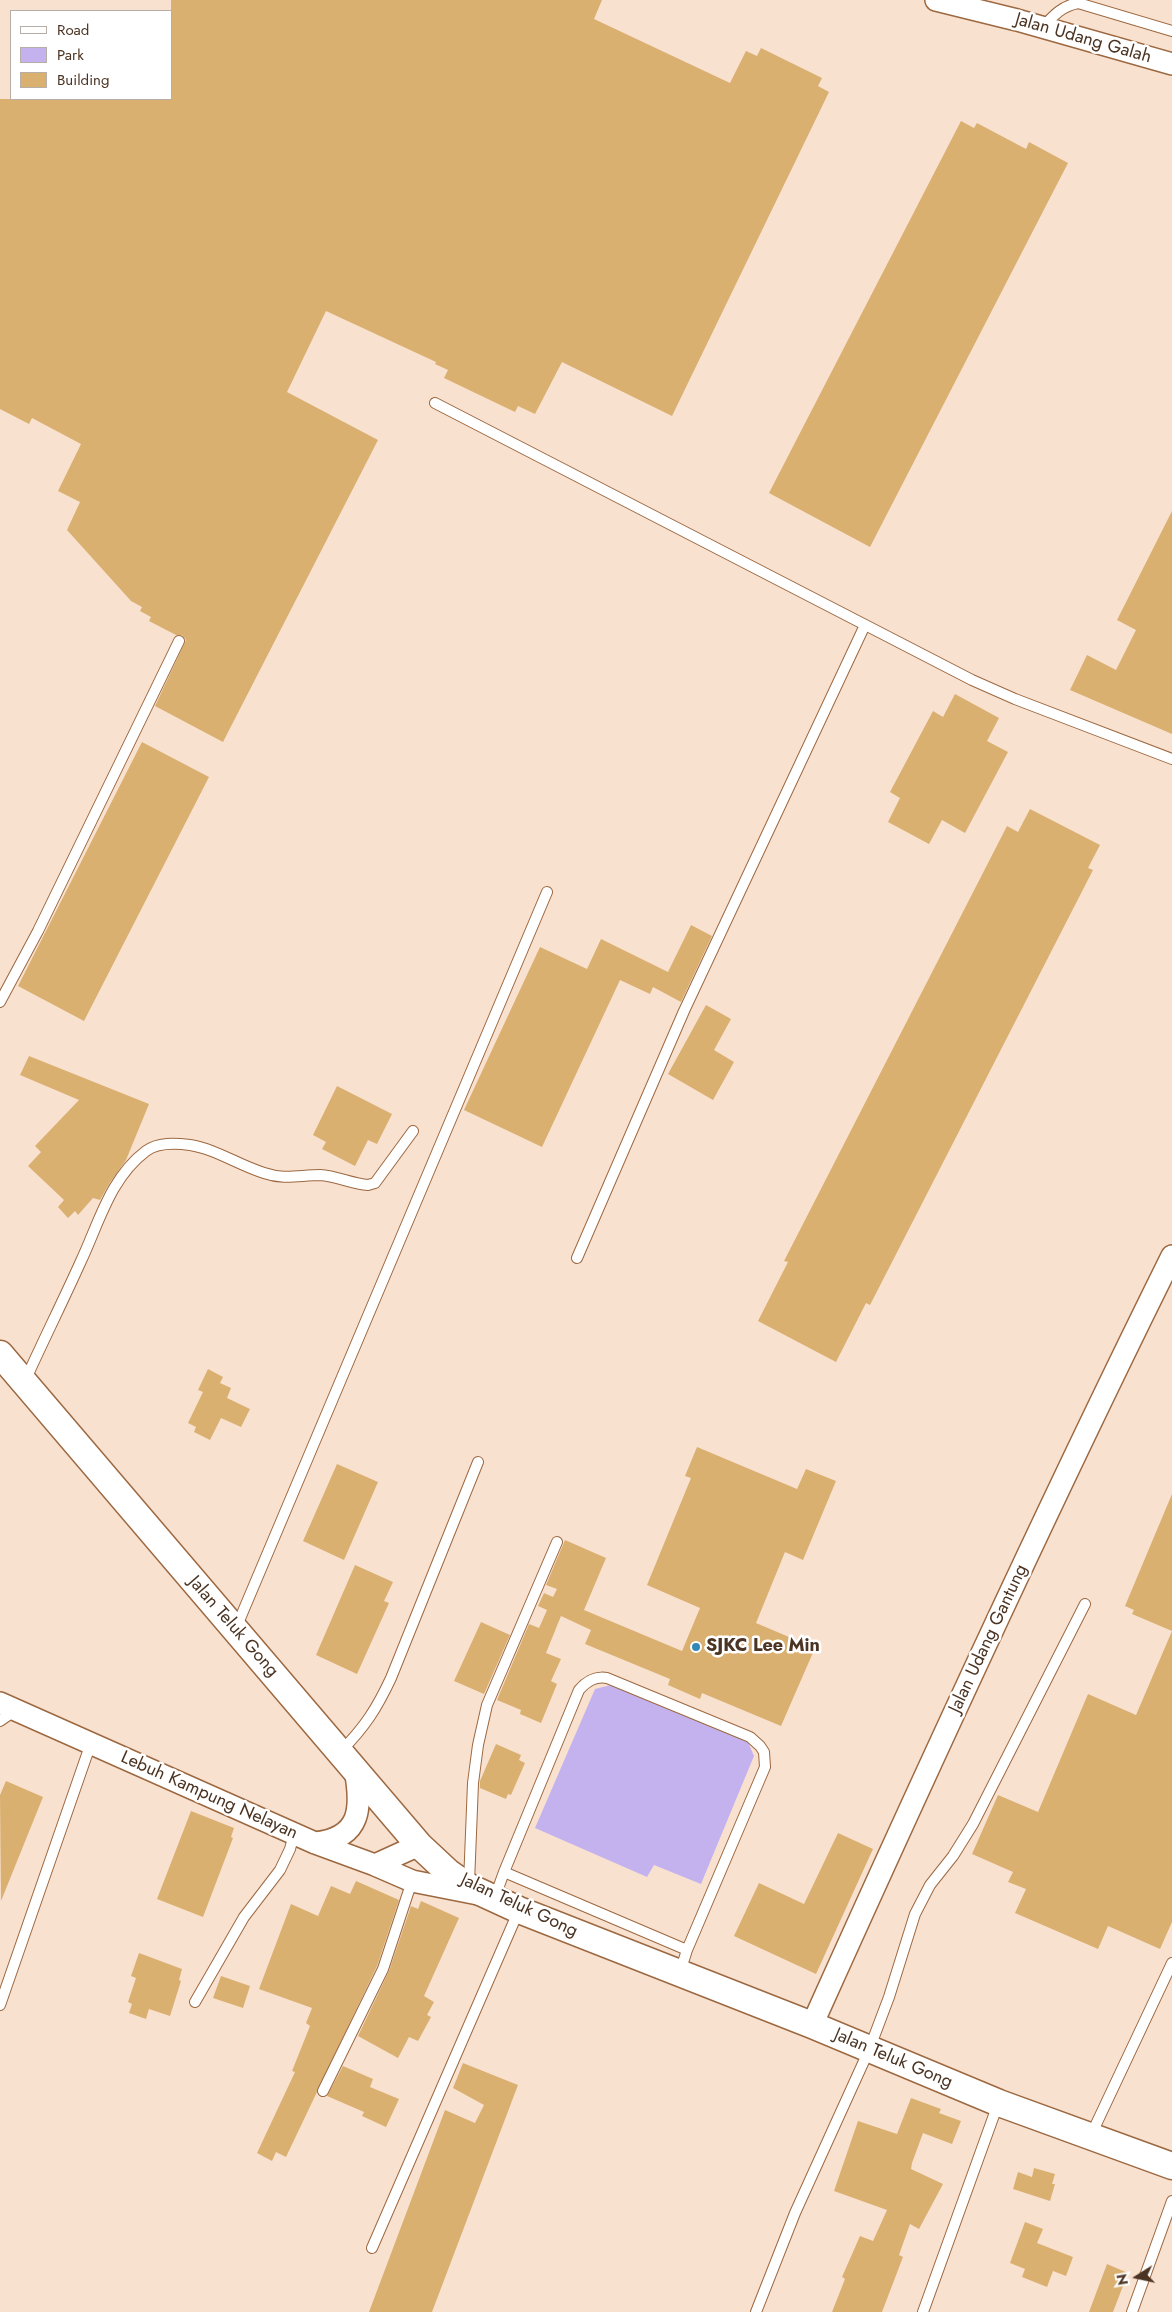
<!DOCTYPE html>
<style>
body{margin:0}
#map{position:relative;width:1172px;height:2312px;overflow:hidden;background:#f9e1d0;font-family:Jost,sans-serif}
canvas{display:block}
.legend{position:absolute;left:10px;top:10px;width:162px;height:90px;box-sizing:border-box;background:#fff;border:1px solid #b7aea7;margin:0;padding:6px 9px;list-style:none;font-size:15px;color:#4b3423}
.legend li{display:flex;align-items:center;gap:10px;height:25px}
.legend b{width:25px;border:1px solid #b7aea7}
.north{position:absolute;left:1112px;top:2252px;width:50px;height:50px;-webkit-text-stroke:4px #fff;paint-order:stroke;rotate:260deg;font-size:14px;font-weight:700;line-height:20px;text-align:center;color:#4b3423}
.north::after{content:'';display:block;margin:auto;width:18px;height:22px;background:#4b3423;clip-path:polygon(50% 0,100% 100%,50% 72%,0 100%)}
</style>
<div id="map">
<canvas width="1172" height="2312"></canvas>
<ul class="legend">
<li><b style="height:6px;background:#fff"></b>Road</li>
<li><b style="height:14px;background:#c3b2ed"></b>Park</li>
<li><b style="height:14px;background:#dab070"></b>Building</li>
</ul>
<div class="north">N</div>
</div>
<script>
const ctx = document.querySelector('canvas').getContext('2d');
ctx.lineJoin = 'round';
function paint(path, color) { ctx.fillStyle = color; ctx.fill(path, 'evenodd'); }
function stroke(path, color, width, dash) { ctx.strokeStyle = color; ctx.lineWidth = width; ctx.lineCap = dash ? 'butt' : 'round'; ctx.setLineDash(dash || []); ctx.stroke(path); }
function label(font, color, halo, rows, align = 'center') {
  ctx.font = font + ' Jost,sans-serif'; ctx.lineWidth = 5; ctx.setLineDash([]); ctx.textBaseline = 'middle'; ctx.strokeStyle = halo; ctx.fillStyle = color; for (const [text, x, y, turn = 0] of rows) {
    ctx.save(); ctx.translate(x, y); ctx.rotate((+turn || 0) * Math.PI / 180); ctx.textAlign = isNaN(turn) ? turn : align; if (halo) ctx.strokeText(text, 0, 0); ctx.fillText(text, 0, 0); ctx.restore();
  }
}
const green = new Path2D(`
 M611 1685 748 1742 754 1756 701 1884 654 1865 647 1877 535 1828 595 1689Z`);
const building = new Path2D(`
 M171 0H602L594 19 730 83 746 51 757 56 761 48 822 78 818 86 829 92 672 416 562 362 535 414 518 406 515 412 444 378 448 370 435 364 436 362 326 311 287 392 378 440 223 742 155 706 186 640 182 635H176L149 621 151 617 140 611 142 607 131 601 67 530 80 502 58 491 81 444 32 418 29 424 0 409V99H171Z
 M961 121 974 128 977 123 1026 149 1029 142 1068 163 870 547 769 493Z
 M1172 511V734L1070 690 1087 655 1116 670 1136 630 1117 620Z
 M955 694 999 718 987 741 1008 752 965 833 942 820 929 844 888 822 900 798 890 792 933 711 943 717Z
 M142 742 209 777 84 1021 18 986Z
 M1030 809 1100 845 1088 868 1093 870 870 1305 866 1303 836 1362 758 1321 788 1262 784 1261 1007 826 1018 832Z
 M691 925 712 936 681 1002 653 987 650 994 620 980 542 1147 464 1110 540 947 587 969 601 939 668 972Z
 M706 1005 731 1019 714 1050 734 1062 713 1100 668 1074Z
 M29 1056 149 1104 126 1160 109 1184 100 1200 93 1198 78 1215 75 1211 68 1218 58 1207 64 1200 28 1166 41 1152 35 1146 79 1100 20 1075Z
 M337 1086 392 1114 377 1144 368 1140 355 1166 322 1149 326 1142 313 1135Z
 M208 1369 223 1377 220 1383 231 1388 227 1398 250 1409 241 1427 221 1418 210 1440 194 1432 196 1427 188 1423 203 1392 198 1390Z
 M697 1447 797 1489 806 1469 836 1481 803 1560 785 1552 756 1623 815 1648 781 1726 702 1693 700 1699 668 1685 670 1679 585 1644 591 1630 561 1616 546 1653 561 1659 551 1681 557 1684 541 1723 520 1714 521 1710 497 1700 529 1624 539 1628 547 1610 538 1606 544 1593 553 1597 557 1589 546 1585 565 1540 606 1558 584 1610 682 1651 700 1608 647 1585 691 1478 685 1476Z
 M337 1464 378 1482 344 1560 303 1541Z
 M1172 1494V1922L1160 1949 1108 1926 1098 1949 1015 1913 1026 1889 1008 1882 1013 1872 972 1854 998 1795 1038 1812 1088 1694 1136 1715 1172 1631 1132 1614 1134 1610 1125 1606Z
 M355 1565 393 1582 384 1601 389 1603 357 1674 316 1655Z
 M481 1622 510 1635 484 1694 454 1681Z
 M496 1744 521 1755 519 1760 525 1763 511 1795 508 1794 506 1799 480 1788V1781Z
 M6 1781 43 1797 1 1901 0 1795Z
 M191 1811 234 1828 231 1837 233 1838 203 1917 157 1899Z
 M838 1833 873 1849 816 1974 734 1936 759 1883 804 1904Z
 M356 1881 399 1900 377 1966 286 2157 276 2152 272 2161 257 2153 295 2072 292 2071 310 2026 306 2023 312 2008 259 1989 291 1904 318 1916 331 1886 350 1894Z
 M421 1901 459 1918 424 1996 434 2002 427 2015 431 2017 418 2041 409 2037 398 2058 358 2036 389 1971 411 1906 418 1909Z
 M139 1953 182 1969 179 1980 181 1981 170 2016 149 2009 146 2019 129 2013 132 2004 128 2002 136 1978 131 1976Z
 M221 1976 250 1986 243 2008 213 1998Z
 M463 2063 518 2085 432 2312H369L445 2110 475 2123 484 2105 453 2088Z
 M343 2066 373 2079 370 2087 399 2099 386 2127 362 2116 364 2112 327 2096Z
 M911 2098 941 2109 939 2113 961 2121 952 2144 923 2133 912 2163 911 2169 943 2184 919 2229 910 2224 899 2255 903 2257 882 2312H832L845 2279 842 2277 860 2236 873 2241 887 2210 834 2191 858 2121 897 2134Z
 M1034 2168 1055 2174 1052 2184H1055L1050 2201 1013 2189 1018 2172 1032 2177Z
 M1025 2222 1043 2229 1037 2243 1073 2257 1066 2276 1053 2271 1047 2287 1022 2277 1025 2269 1010 2263Z
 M1107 2264 1128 2273 1113 2312H1089Z`);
const service = new Path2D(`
 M1043 27C1054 15 1062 6 1078 3L1172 31
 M435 403 972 680 1015 699 1172 759
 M0 1002 38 931 179 641
 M577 1258 684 1011 865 625
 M25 1381C43 1341 63 1301 81 1261 99 1223 110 1178 146 1151 158 1142 175 1143 190 1145 216 1149 238 1165 264 1173 284 1180 300 1175 320 1175 337 1176 352 1184 368 1185L375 1183 413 1131
 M236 1628 547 892
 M0 1721 16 1710
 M341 1751C365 1727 377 1708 391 1678L478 1462
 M504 1872 579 1690C587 1681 595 1676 607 1678L750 1737 760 1746 764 1752 765 1767 687 1950
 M469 1883 473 1783 478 1745 487 1705 557 1542
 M495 1897 504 1872 687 1950 680 1972
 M195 2002 244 1917 280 1870 290 1849 294 1834
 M0 2005 91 1743
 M323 2091 383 1969 412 1881
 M1091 2135 1172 1963
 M372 2248 519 1910
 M756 2312 795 2213 869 2050 889 1997 915 1914 930 1885 953 1856 973 1824 1085 1604
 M923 2312 998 2104
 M1132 2312 1172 2201`);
const minor = new Path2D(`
 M936 0 1017 20 1172 64
 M0 1703 315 1843 375 1865 419 1845
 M315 1843C362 1838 362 1807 355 1769
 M375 1865 412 1881 478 1894
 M812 2025C928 1767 1046 1510 1172 1256`);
const tertiary = new Path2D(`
 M0 1354 419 1845 449 1873 469 1887 519 1910 812 2025 999 2103 1172 2166`);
const markers = [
 [696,1647,5,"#3387b7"]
];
const streetNames = [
 ["Jalan Udang Galah",1083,39,16],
 ["Jalan Teluk Gong",233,1627,49],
 ["Jalan Udang Gantung",989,1639,-65],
 ["Lebuh Kampung Nelayan",209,1796,24],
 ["Jalan Teluk Gong",519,1906,25],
 ["Jalan Teluk Gong",893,2059,23]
];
const poiNames = [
 ["SJKC Lee Min",706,1647]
];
paint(green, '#c3b2ed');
paint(building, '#dab070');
stroke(service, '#9c6840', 12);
stroke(minor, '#9c6840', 24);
stroke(tertiary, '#9c6840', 29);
stroke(service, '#fff', 10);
stroke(minor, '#fff', 21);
stroke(tertiary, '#fff', 26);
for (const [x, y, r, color] of markers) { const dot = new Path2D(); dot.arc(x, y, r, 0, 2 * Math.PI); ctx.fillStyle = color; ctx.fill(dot); stroke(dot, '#fff', 2); }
label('18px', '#4b3423', '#fff', streetNames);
label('bold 18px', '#4b3423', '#fff', poiNames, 'left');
</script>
